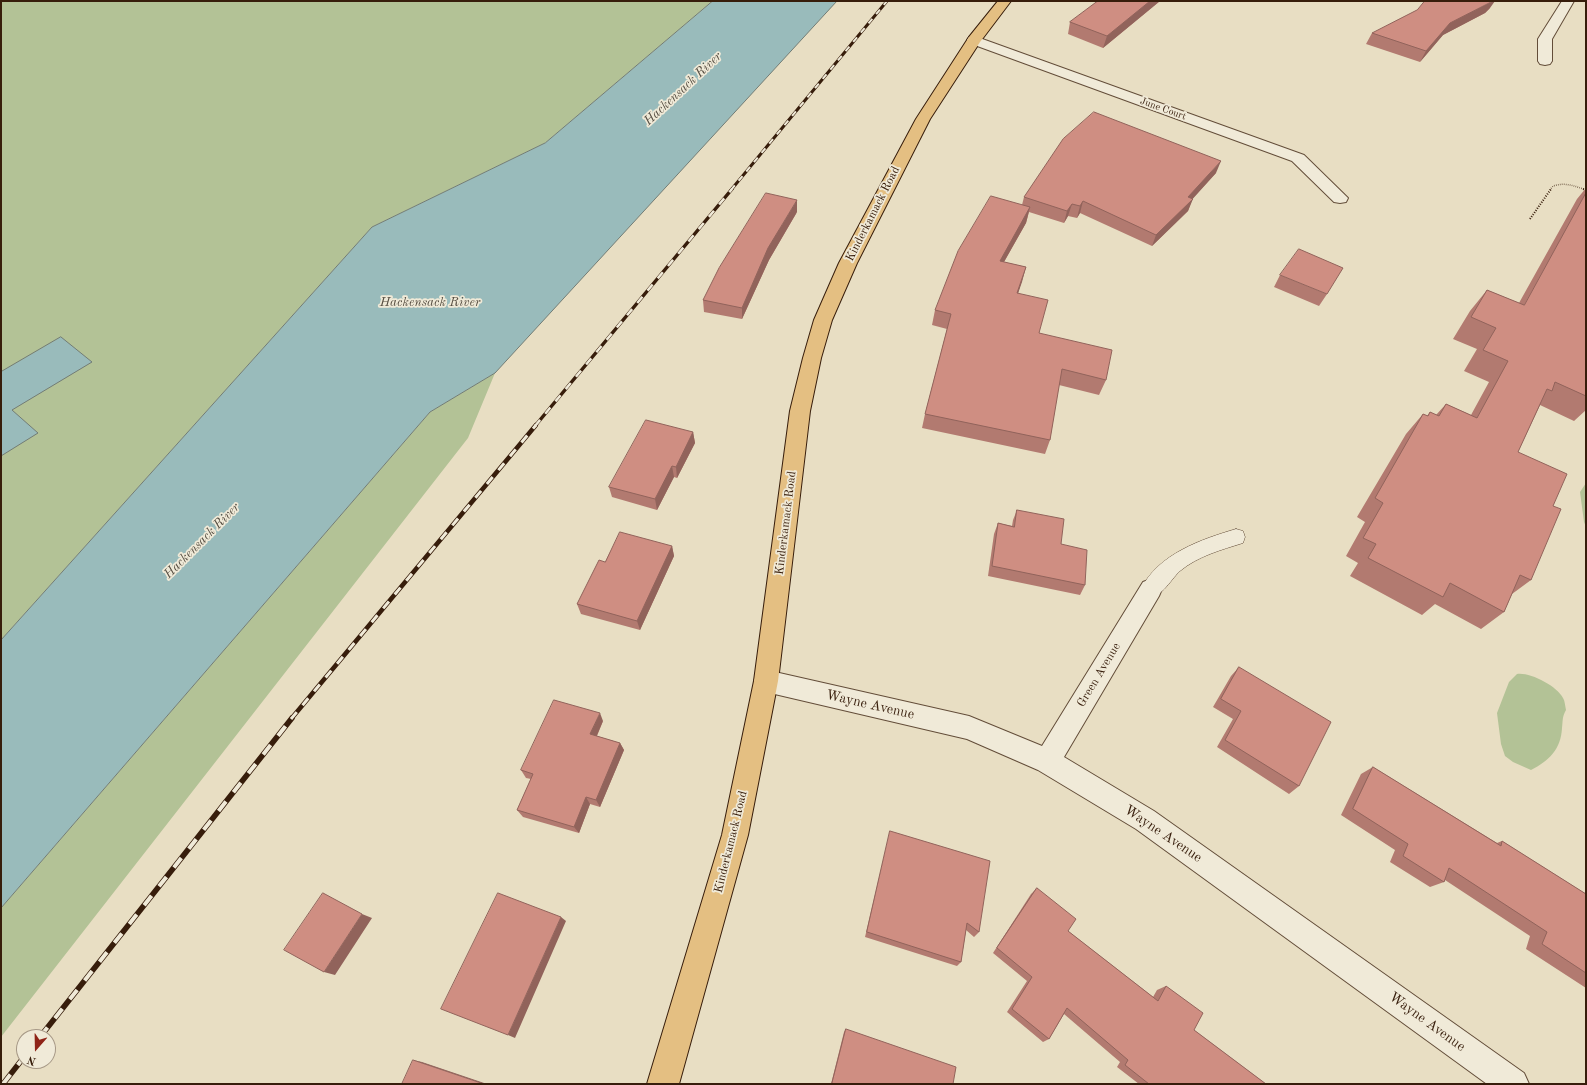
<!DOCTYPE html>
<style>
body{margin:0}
#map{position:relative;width:1587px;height:1085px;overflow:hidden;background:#e8dec3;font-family:"Old Standard TT",serif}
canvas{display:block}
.frame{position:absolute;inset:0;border:2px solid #371d0b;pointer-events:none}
.north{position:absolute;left:16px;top:1029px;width:40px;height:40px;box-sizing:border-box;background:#f0ead8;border:1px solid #a69886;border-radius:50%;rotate:200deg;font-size:11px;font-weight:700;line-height:16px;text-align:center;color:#371d0b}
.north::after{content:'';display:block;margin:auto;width:14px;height:18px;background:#8f2418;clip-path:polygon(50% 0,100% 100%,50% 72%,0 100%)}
</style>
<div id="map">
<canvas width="1587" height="1085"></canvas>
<div class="frame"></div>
<div class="north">N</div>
</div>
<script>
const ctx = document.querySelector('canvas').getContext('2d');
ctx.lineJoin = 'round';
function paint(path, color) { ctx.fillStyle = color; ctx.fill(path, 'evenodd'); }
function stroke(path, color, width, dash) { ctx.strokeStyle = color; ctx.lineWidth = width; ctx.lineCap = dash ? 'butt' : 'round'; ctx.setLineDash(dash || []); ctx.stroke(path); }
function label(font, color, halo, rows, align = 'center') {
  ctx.font = font + ' "Old Standard TT",serif'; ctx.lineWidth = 3.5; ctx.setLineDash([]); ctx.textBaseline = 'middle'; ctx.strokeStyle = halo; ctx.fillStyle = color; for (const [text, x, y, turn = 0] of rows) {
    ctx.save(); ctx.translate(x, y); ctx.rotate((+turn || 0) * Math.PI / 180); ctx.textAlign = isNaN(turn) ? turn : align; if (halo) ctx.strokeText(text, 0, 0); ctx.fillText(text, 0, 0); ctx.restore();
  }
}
const green = new Path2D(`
 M1 1H713L545 143 372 227 1 640Z
 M495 373 468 438 1 1037V908L430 412Z
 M1586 483V527L1584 522 1580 492Z
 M1517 674C1530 672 1557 686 1563 698 1565 701 1565 706 1566 710 1562 717 1563 720 1562 728 1561 749 1549 761 1531 770L1513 762 1505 756 1501 744 1497 713 1509 682Z`);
const water = new Path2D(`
 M713 1H837L495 373 430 412 1 908V640L372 227 545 143Z
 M61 337 92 362 12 410 38 433 1 456V372Z`);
const pathFar1 = new Path2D(`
 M1550 190 1553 186C1565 182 1575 186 1586 190`);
const path = new Path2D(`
 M1583 189 1586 190
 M1530 219 1551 189`);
const service = new Path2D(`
 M1236 529 1243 531 1245 537 1243 543C1221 550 1198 556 1180 571 1169 581 1161 601 1144 595L1141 589C1158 554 1202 539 1236 529Z`);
const minor = new Path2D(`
 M1562 1H1574L1552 39V61L1550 64 1545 65 1540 64 1538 61V39Z
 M974 36 1304 155 1348 198 1346 202 1340 203 1334 202 1292 161 969 43 967 40 969 37Z
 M1151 579 1159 582 1162 589 1159 596 1064 757 1154 811 1524 1073 1529 1084H1487L1136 829 1038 770 967 739 766 692 757 689 754 681 757 673 766 670 969 716 1042 746 1143 582Z`);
const primary = new Path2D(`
 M998 1H1011L980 42 930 119 857 263 832 320 821 358 810 411 778 681 748 835 679 1084H647L722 835 754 681 790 411 803 358 814 320 839 263 916 119 969 37Z`);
const railFar3 = new Path2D(`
 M731 190 887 1`);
const railFar2 = new Path2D(`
 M535 426 732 189`);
const railFar1 = new Path2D(`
 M291 719 536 425`);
const rail = new Path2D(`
 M40 1037 292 718
 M3 1084 24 1057`);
const wall = new Path2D(`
 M1098 1H1160L1103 48 1068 34 1070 22Z
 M1490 8 1485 13 1443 35 1420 62 1366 44 1372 33Z
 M1216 173 1192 199 1188 211 1152 246 1080 213 1077 218 1068 216 1064 223 1029 212 1026 223 1004 262 1026 267 1018 293 1039 333 1106 380 1099 395 1059 385 1050 440 1045 454 922 428 925 414 947 329 932 325 935 310 1022 205 1024 197Z
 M1586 188V410L1574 421 1540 405 1518 452 1553 506 1531 580 1512 594 1504 612 1481 629 1435 604 1422 615 1350 576 1358 563 1346 556 1365 522 1357 517 1406 434 1423 414 1427 416 1430 412 1436 415 1446 404 1471 415 1489 382 1464 371 1477 349 1453 339 1470 311 1487 290 1519 303 1577 199Z
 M797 212 769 260 742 319 704 312 703 300Z
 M1280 275 1327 294 1319 306 1274 287Z
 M693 432 695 443 677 478 674 477 657 510 612 497 609 487Z
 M1017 510 1061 544 1085 585 1080 595 988 576 994 534 998 523 1012 526 1013 520Z
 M672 546 674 556 640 630 581 614 577 604 605 562Z
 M1239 667 1299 786 1289 794 1217 747 1233 719 1213 707 1231 676Z
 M603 721 597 736 620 743 624 750 600 807 590 804 579 833 523 817 517 810 531 779 526 778 521 770Z
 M1373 767 1497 843 1502 841 1586 894V988L1526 949 1530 936 1445 880 1444 882 1430 887 1390 862 1395 850 1341 815 1361 774Z
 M890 831 979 932 974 937 966 930 961 962 957 966 865 937Z
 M1037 888 1068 931 1153 997 1157 990 1166 986 1194 1030 1266 1084H1139L1117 1067 1120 1062 1064 1014 1049 1039 1043 1042 1007 1012 1027 981 993 953 1031 894Z
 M846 1029 953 1084H831L844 1032Z`);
const shadedWall = new Path2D(`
 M1150 1H1160L1103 48 1107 36Z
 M1493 1H1495L1490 8 1485 13 1443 35 1420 62 1426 51 1450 23Z
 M1221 161 1216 173 1189 203 1193 199 1188 211 1152 246 1156 235 1188 197Z
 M797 200V212L769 260 742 319V308L768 248Z
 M1083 201 1080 213 1077 218 1080 206Z
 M1072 204 1068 216 1064 223 1067 211Z
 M1030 207 1026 223 996 276 1000 261Z
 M1026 267 1022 282 1013 308 1017 293Z
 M693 432 695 443 677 478 676 467Z
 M672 466 674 477 657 510 655 499Z
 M672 546 674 556 640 630 637 621Z
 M600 713 603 721 594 742 590 734Z
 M620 743 624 750 600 807 596 800Z
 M586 797 590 804 579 833 574 827Z
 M362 914 372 918 335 975 324 972Z
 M561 917 566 921 515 1038 508 1035Z
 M413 1060 422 1062 487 1084H484Z`);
const building = new Path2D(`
 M1098 1H1150L1107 36 1070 22Z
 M1425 1H1493L1450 23 1426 51 1372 33 1417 10Z
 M1094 112 1221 161 1188 197 1193 199 1156 235 1083 201 1080 206 1072 204 1067 211 1024 197 1063 139Z
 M766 193 797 200 768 248 742 308 703 300 719 268Z
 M1586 193V396L1555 382 1552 391 1547 389 1518 452 1567 474 1553 506 1561 509 1531 580 1520 575 1504 612 1450 583 1443 597 1368 558 1376 544 1363 538 1383 503 1375 498 1423 414 1428 416 1430 412 1439 416 1446 404 1477 418 1508 361 1483 350 1496 328 1471 317 1487 290 1524 305Z
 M991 196 1030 207 1000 261 1026 267 1017 293 1048 300 1039 333 1112 350 1106 380 1062 369 1050 440 925 414 951 314 935 310 958 251Z
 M1299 249 1343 268 1327 294 1280 275Z
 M646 420 693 432 676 467 672 466 655 499 609 487Z
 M1017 510 1064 519 1061 544 1087 550 1085 585 992 566 998 523 1014 527Z
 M620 532 672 546 637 621 577 604 599 560 605 562Z
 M1239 667 1331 722 1299 786 1225 740 1241 711 1221 699Z
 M554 700 600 713 590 734 620 743 596 800 586 797 574 827 517 810 533 774 521 770Z
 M1373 767 1501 846 1502 841 1586 894V973L1542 944 1547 932 1449 868 1444 882 1403 856 1408 844 1353 809Z
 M890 831 990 861 979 932 967 923 961 962 867 932Z
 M1037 888 1076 919 1068 931 1158 1001 1166 986 1203 1013 1194 1030 1266 1084H1149L1125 1065 1128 1060 1067 1008 1049 1039 1012 1009 1032 977 997 948Z
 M323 893 362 914 324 972 284 950Z
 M498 893 561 917 508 1035 441 1009Z
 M846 1029 956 1067 953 1084H832Z
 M413 1060 484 1084H402Z`);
const farStreetnames = [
 ["June Court",1163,109,20]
];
const streetNames = [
 ["Kinderkamack Road",873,214,-63],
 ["Kinderkamack Road",786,523,-83],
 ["Green Avenue",1099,675,-59],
 ["Kinderkamack Road",731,842,-76]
];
const waterNames = [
 ["Hackensack River",683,89,-43],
 ["Hackensack River",430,303],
 ["Hackensack River",202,541,-45]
];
const nearStreetnames = [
 ["Wayne Avenue",870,705,13],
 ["Wayne Avenue",1163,834,34],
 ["Wayne Avenue",1427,1022,36]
];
paint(green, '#b3c296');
paint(water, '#9bb');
stroke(water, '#727c75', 1);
stroke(service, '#634d39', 1);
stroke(minor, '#634d39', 2);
stroke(primary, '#371d0b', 2);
stroke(pathFar1, '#371d0b', 1.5, [0.5, 1.5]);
stroke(path, '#371d0b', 2, [1, 1.5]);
paint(service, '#f0ead8');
paint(minor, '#f0ead8');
paint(primary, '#e4bf82');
stroke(railFar3, '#371d0b', 3);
stroke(railFar2, '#371d0b', 3.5);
stroke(railFar1, '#371d0b', 4.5);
stroke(rail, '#371d0b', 5.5);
stroke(railFar3, '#f0ead8', 2, [6]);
stroke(railFar2, '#f0ead8', 2.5, [8]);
stroke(railFar1, '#f0ead8', 3, [9]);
stroke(rail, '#f0ead8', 4, [12]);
paint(wall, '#b27a70');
paint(shadedWall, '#91635b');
paint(building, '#cf8e82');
stroke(building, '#91635b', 1);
label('10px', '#371d0b', '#f0ead8', farStreetnames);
label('12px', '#371d0b', '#f0ead8', streetNames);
label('italic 13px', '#544c40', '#f0ead8', waterNames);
label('14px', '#371d0b', '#f0ead8', nearStreetnames);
</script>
